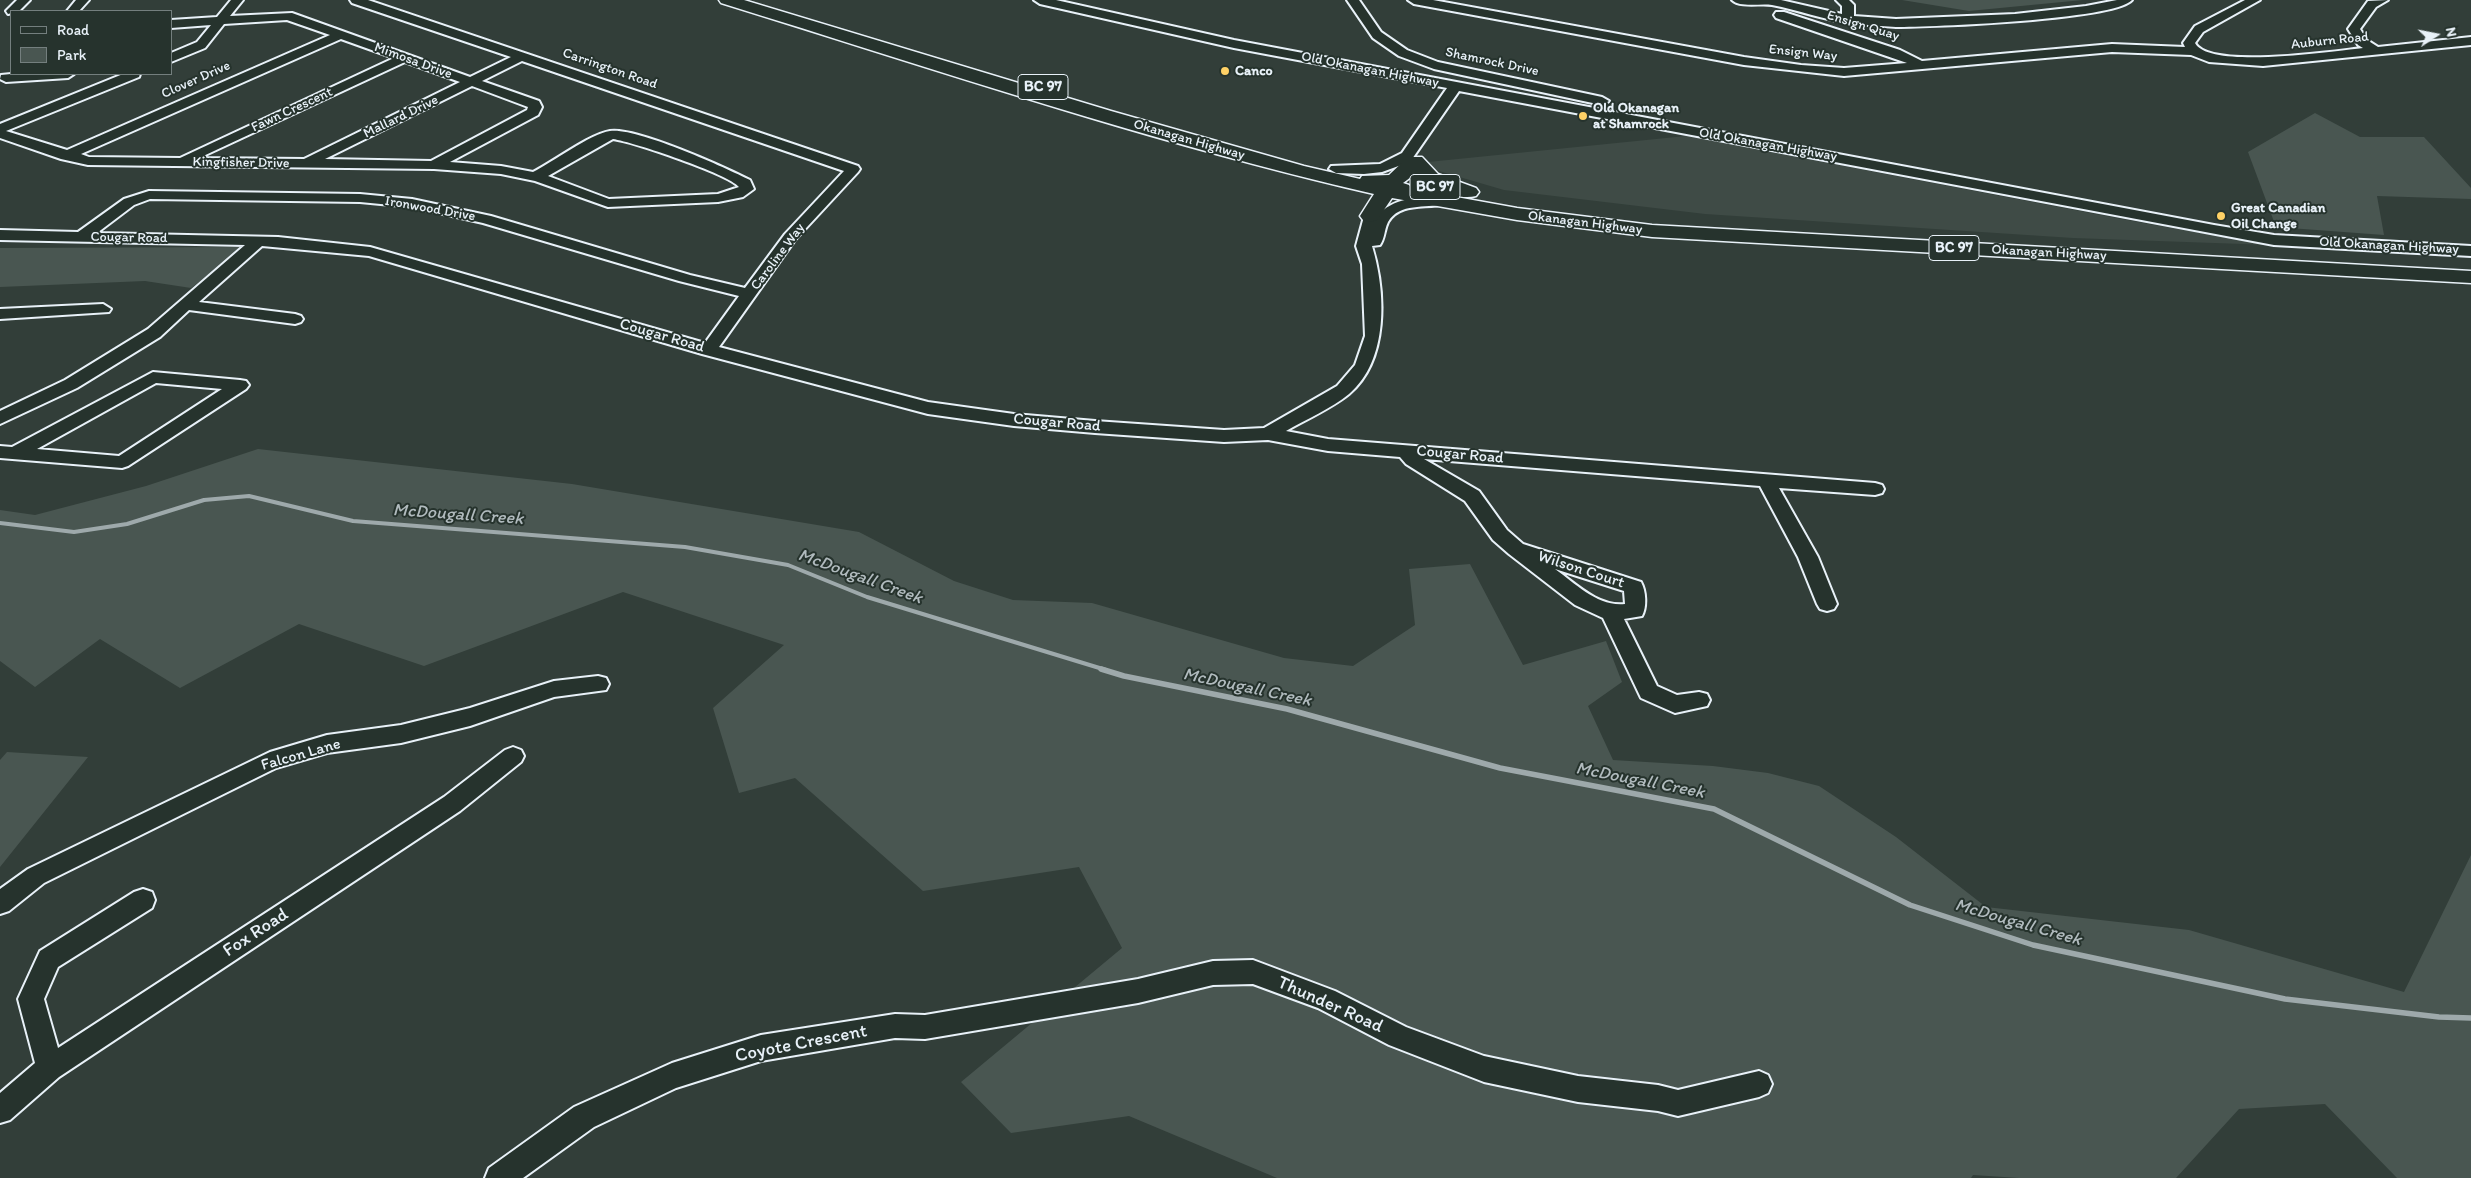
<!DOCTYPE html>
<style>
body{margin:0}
#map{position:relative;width:2471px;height:1178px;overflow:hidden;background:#323e39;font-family:Itim,sans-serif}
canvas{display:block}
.legend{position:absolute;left:10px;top:10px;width:162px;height:65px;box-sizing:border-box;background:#26332d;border:1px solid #747f7e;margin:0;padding:6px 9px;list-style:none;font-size:15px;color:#e8f1f8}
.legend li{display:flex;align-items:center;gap:10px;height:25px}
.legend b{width:25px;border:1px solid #747f7e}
.north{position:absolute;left:2411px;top:10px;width:50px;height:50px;-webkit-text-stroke:4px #26332d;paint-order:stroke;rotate:79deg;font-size:14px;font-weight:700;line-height:20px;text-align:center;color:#e8f1f8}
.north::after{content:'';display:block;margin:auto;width:18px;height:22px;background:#e8f1f8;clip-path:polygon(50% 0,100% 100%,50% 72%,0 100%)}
</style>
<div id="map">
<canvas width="2471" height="1178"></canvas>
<ul class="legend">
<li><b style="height:6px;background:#26332d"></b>Road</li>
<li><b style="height:14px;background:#495651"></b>Park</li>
</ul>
<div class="north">N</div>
</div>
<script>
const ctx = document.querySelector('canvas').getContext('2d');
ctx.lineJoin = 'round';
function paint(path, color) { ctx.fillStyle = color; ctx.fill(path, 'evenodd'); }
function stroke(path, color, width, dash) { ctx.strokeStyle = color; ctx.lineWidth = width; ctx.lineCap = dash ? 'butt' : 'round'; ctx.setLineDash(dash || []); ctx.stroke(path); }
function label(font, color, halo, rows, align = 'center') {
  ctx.font = font + ' Itim,sans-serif'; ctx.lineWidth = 4; ctx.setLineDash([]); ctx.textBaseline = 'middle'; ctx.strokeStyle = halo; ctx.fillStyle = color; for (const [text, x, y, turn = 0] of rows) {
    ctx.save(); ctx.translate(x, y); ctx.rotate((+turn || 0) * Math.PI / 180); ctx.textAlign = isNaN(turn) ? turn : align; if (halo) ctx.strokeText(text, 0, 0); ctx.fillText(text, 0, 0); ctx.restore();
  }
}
const built = new Path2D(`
 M1686 136 2143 223 2271 245 2073 238 1705 214 1504 190 1432 169 1428 162Z`);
const green = new Path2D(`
 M1902 0H2083L1969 11Z
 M2315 113 2360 137H2424L2471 188V199L2377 196 2384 235 2276 227 2248 152Z
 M245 247 191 288 145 281 0 287V248Z
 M258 449 572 484 859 532 954 581 1013 600 1092 603 1284 658 1353 666 1415 625 1409 569 1470 564 1523 665 1606 641 1622 682 1588 706 1613 760 1713 766 1768 773 1819 786 1896 837 1986 907 2189 930 2404 992 2471 855V1178H2397L2325 1104 2239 1109 2176 1178H2019L1973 1175 1971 1178H1277L1129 1116 1011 1133 961 1082 1122 948 1079 867 923 891 795 778 739 793 713 708 784 645 623 592 424 666 299 624 180 688 100 639 35 687 0 661V510L35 515 146 486Z
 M7 752 88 757 0 867V760Z`);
const streamFar1 = new Path2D(`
 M0 523 74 532 127 524 204 500 249 496 353 521 685 547 788 565 867 597 1106 670`);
const stream = new Path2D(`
 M1101 669 1124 676 1287 709 1500 768 1714 809 1910 905 2033 945 2285 999 2439 1017 2471 1018`);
const minor = new Path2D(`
 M17 0H30L19 11 8 14 6 11Z
 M76 0H89L79 11H67Z
 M231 0H243L230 16 292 13 470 77 511 57 352 3 350 0H368L858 166 860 169 858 172 795 240 719 347 928 402 1014 414 1095 421 1224 430 1264 428 1337 386 1355 365 1365 336 1362 264 1356 246 1365 213 1370 212 1377 216C1393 198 1417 197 1439 197L1444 198 1446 201 1444 204C1425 209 1400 202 1388 222 1384 230 1385 238 1380 245L1372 246C1386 292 1389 360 1349 394 1332 408 1305 420 1286 431L1328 439 1875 483 1882 485 1884 489 1882 493 1875 495 1779 488 1818 557 1837 604 1834 609 1827 611 1820 609 1817 604 1798 557 1760 486 1424 459 1479 491 1507 530 1523 544 1641 582C1646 591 1647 607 1642 616L1624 619 1657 686 1677 695 1699 692 1707 694 1710 700 1707 706 1675 713 1641 698 1603 618 1575 605 1509 554 1493 540 1465 501 1406 464 1400 457 1328 451 1268 440 1224 442 1095 433 1014 426 928 414 702 354 369 256 262 246 199 302 295 314 301 316 303 319 301 322 295 324 189 310 160 337 77 388 0 424V411L65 380 148 329 245 245 0 240V230L78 232 124 199 149 191 360 194 412 199 491 216 690 275 745 288 785 234 844 171 522 61 482 81 539 101 542 107 538 115 450 162 501 166 533 172C553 162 590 134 610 131 636 127 724 167 750 180L754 189 743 197 718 202 608 207 535 181 501 174 434 169 88 165 61 159 0 138V124L123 74H140L139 77 6 131 67 150 330 35 287 20 224 24 205 48 171 62V53L197 42 211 25 171 28V20L217 17ZM341 39 394 58 180 158 89 157 81 154ZM405 62 460 82 304 159 199 158ZM472 86 528 107 527 110 431 161 325 159ZM613 139C633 142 729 174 739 187L718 194 609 199 548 176ZM150 199 360 202 412 207 483 223 679 281 739 296 705 343 370 247 278 237 97 233 134 205ZM1555 569 1624 591 1625 604C1598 607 1576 584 1555 569Z
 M1034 0H1056L1234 40 2214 225 2274 235 2471 246V256L2274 245 1459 91 1412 159 1404 164 1382 172 1364 174 1336 173 1329 169 1331 166 1380 164 1402 153 1447 88 1234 48 1040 4Z
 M1347 0H1359L1381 32 1407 50 1438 62 1602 97 1609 101 1602 105 1434 69 1399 56 1373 38Z
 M1408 0H1433L1744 57 1801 65 1844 68 1907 63 1776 18 1774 15 1776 12H1784L1900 50 1922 61 2112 44 2185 47 2183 43 2195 26 2245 0H2260L2203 32 2195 43C2209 70 2334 51 2363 48L2358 45 2348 29 2368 1 2388 0 2376 7 2360 29 2367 40 2378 47 2471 37V45L2263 66 2209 62 2191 55 2112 52 1844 76 1744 65 1414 4Z
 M1732 0H1781L1842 14V6L1836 0H1849L1854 5V16L1896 19 2015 14 2086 6 2117 0H2132C2115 20 1930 27 1896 27 1881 26 1865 25 1850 23 1824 20 1798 10 1772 5 1761 3 1740 8 1732 0Z
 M11 74H74L68 78 6 82 0 79 1 75Z
 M103 304 111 309 109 312 0 319V309Z
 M153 372 240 380 246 381 249 385 246 389 128 466 122 468 0 458V446L12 447ZM156 383 222 389 119 456 37 449Z
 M598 676 606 678 609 684 606 690 554 697 470 726 401 743 327 753 276 768 44 883 9 911 0 914V889L28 869 270 752 327 735 401 725 470 708 554 681Z
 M513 747 521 750 524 756 521 762 460 811 59 1077 10 1120 0 1123V1093L35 1063 18 999 40 951 134 892 143 889 152 892 155 900 152 908 58 967 44 999 58 1048 444 797 505 750Z
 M1253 960 1335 991 1406 1027 1484 1056 1578 1076 1658 1085 1678 1090 1759 1071 1768 1075 1772 1084 1768 1093 1759 1097 1678 1116 1658 1111 1578 1102 1484 1082 1389 1045 1318 1008 1253 984 1213 985 1138 1003 925 1039 895 1038 761 1061 676 1088 594 1127 523 1178H485L489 1168 574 1107 672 1063 761 1035 895 1014 925 1015 1138 979 1213 961Z`);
const highway = new Path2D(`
 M719 0H744L1111 111 1304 166 1360 179 1362 176 1389 175 1408 157H1422L1438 174 1476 188 1479 192 1476 196C1458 201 1427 188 1415 174L1403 183 1409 185 1412 189 1517 208 1652 225 2471 271V283L1652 237 1517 220 1392 198 1377 220 1370 222 1363 220 1360 216 1374 194C1153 143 938 70 721 3Z`);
const markers = [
 [1225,71,5,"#ffd166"],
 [1583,116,5,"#ffd166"],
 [2221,216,5,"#ffd166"]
];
const farStreetnames = [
 ["Ensign Quay",1863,26,17],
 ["Auburn Road",2330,41,-6],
 ["Ensign Way",1803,53,6],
 ["Mimosa Drive",413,61,20],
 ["Shamrock Drive",1492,62,12],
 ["Carrington Road",610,69,19],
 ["Old Okanagan Highway",1370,70,11],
 ["Clover Drive",196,80,-24],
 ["Fawn Crescent",292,110,-25],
 ["Mallard Drive",401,117,-26],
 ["Okanagan Highway",1189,140,16],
 ["Old Okanagan Highway",1768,145,10],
 ["Kingfisher Drive",241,163,1],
 ["Ironwood Drive",430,209,10],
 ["Okanagan Highway",1585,223,7],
 ["Cougar Road",129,238,1],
 ["Old Okanagan Highway",2389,246,3],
 ["Okanagan Highway",2049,253,3],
 ["Caroline Way",778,257,-53]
];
const farPoinames = [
 ["Canco",1235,71],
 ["Old Okanagan",1593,108],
 ["at Shamrock",1593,124],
 ["Great Canadian",2231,208],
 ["Oil Change",2231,224]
];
const shields = [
 [1043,87,50],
 [1435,187,50],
 [1954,248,50]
];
const shieldNames = [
 ["BC 97",1043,87],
 ["BC 97",1435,187],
 ["BC 97",1954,248]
];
const streetNames = [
 ["Cougar Road",662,336,16],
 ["Cougar Road",1057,423,5],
 ["Cougar Road",1460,455,5],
 ["Wilson Court",1581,570,18],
 ["Falcon Lane",301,755,-16]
];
const waterNames = [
 ["McDougall Creek",458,515,4],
 ["McDougall Creek",860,577,20],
 ["McDougall Creek",1247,688,12],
 ["McDougall Creek",1640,781,11],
 ["McDougall Creek",2018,923,16]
];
const nearStreetnames = [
 ["Fox Road",256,933,-33],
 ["Thunder Road",1330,1005,24],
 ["Coyote Crescent",801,1044,-11]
];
paint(built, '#3f4b46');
paint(green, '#495651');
stroke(streamFar1, '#9ea9ab', 4);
stroke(stream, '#9ea9ab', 5.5);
stroke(minor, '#e8f1f8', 4);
stroke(highway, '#e8f1f8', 3);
paint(minor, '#26332d');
paint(highway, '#26332d');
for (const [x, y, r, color] of markers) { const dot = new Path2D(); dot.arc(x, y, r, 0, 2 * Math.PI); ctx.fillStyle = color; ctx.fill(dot); stroke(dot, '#26332d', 2); }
label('14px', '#e8f1f8', '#26332d', farStreetnames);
label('bold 14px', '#e8f1f8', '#26332d', farPoinames, 'left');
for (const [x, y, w] of shields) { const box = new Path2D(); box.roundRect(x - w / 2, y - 12.5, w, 25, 4); ctx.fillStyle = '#26332d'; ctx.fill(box); stroke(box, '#e8f1f8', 1); }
label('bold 15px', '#e8f1f8', null, shieldNames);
label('16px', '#e8f1f8', '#26332d', streetNames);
label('italic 18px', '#b1bbbe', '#26332d', waterNames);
label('19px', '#e8f1f8', '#26332d', nearStreetnames);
</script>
